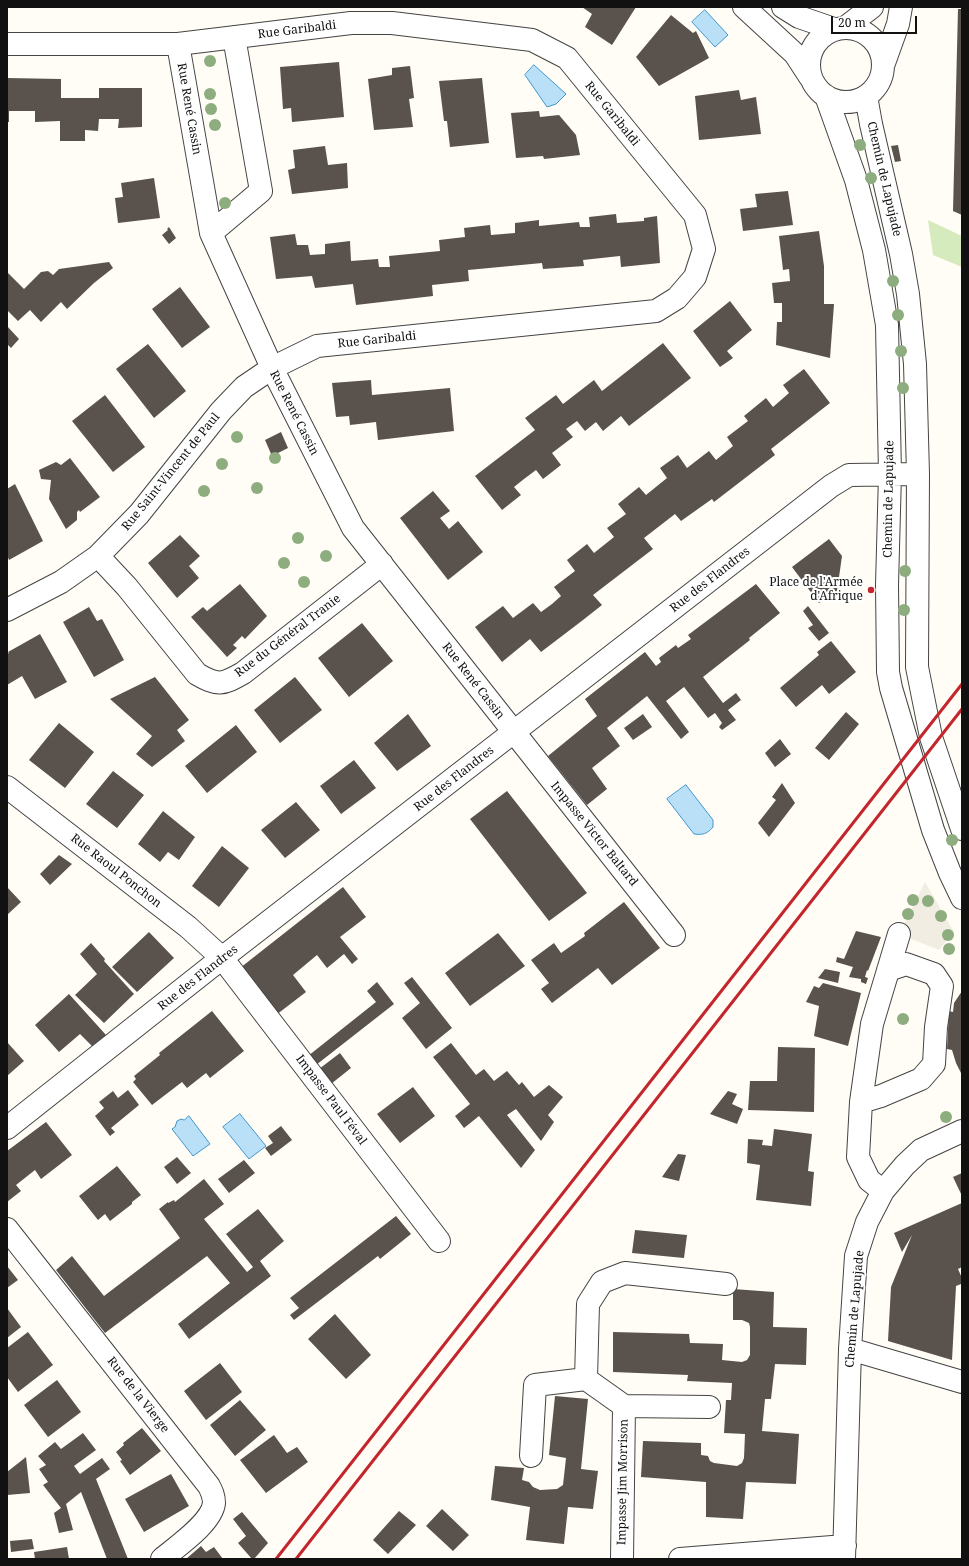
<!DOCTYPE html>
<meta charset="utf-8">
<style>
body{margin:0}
#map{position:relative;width:969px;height:1566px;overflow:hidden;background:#fffdf5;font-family:"Noto Serif",serif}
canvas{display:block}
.frame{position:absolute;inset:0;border:8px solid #111;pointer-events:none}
.scale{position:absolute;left:831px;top:16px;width:86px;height:18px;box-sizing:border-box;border:2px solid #111;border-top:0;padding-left:5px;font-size:12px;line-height:14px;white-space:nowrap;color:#111;-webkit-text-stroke:3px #fff;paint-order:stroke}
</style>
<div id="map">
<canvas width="969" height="1566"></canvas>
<div class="frame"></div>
<div class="scale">20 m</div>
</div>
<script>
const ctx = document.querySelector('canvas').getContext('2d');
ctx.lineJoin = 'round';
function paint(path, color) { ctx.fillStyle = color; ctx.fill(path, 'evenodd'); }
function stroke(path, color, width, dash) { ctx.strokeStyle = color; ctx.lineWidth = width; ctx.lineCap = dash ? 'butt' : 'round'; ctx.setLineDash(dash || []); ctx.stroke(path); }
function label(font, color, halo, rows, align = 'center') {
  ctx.font = font + ' "Noto Serif",serif'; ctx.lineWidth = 4; ctx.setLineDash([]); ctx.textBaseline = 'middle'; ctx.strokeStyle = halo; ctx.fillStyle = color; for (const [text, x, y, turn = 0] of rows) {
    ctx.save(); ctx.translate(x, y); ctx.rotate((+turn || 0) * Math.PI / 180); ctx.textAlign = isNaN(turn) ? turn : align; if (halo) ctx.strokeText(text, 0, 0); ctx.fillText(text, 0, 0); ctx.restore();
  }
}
const green = new Path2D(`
 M928 220 962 236V267L933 255Z`);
const plaza = new Path2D(`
 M925 882 954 932 939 950 899 934Z`);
const water = new Path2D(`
 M705 10 728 35 715 47 692 22Z
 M534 65 566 94 556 104 547 107 525 75Z
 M686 785 713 820V827C707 834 703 835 694 834L667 799Z
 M240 1114 266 1146 249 1159 223 1127Z
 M189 1116 210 1144 193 1156 172 1129 175 1127 177 1121 181 1119 184 1120Z`);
const building = new Path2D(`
 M582 7H636L612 45 585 27 592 14Z
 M958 9H962V215L953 211Z
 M671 15 693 33 696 31 709 58 659 86 636 57Z
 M339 62 344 117 292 122 291 108 283 109 280 67Z
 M410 66 414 98 409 99 413 127 374 130 368 79 392 75V68Z
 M7 78 61 79V98H99V88H142V127L118 128 119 119H99L98 131 85 130V141H60V121L35 122V111H9V122H7Z
 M482 78 489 143 450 147 447 121H444L439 81Z
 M739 90 741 100 756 97 761 134 699 140 695 96Z
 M539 111 540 117 559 115 576 135 580 155 544 159 543 156 516 158 511 113Z
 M898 145 901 161 895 162 891 146Z
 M325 146 328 165 347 163 348 188 292 194 288 170 295 168 293 150Z
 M154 178 160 218 118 223 115 198 123 197 121 183Z
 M788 191 793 225 743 231 740 209 757 207 755 194Z
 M616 214 617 223 644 221V218L657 216 660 263 621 267 620 256 583 260 584 266 543 269 542 263 468 270 469 281 432 285 433 296 356 305 353 284 315 288 312 276 276 279 270 237 295 234 297 245H308L310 255 325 254V244L350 241 351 261 378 259 379 267H390L389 256 440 251 439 240 465 237 464 228 490 225 491 235 515 233V223L539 220V226L579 222 580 227H590L589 217Z
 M169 227 176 238 169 244 162 235 168 230 167 229Z
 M819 231 824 266V304H834L830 358 776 345 777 322H782V303H774L772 283 790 281 789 269 783 270 779 236Z
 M109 262 113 268 94 283 67 309 61 302 41 322 30 310 18 321 7 310V272L24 289 41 272 48 271 53 275 59 269Z
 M180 287 210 327 182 348 152 309Z
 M730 301 752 330 727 351 733 358 720 367 693 331Z
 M7 326 19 339 11 348 7 344Z
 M663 343 691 378 629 426 621 416 603 431 596 422 585 431 577 421 566 429 573 437 552 453 561 465 543 479 536 470 524 479 514 487 521 495 502 510 475 476 535 430 525 418 556 395 563 404 594 380 602 391Z
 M148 344 186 391 154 418 116 369Z
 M804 369 830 403 771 449 775 455 714 502 712 499 681 521 675 514 644 538 653 549 593 595 602 605 583 620 541 652 530 639 502 662 475 627 503 606 513 618 533 603 541 612 552 604 561 596 554 587 575 571 567 560 587 544 594 553 614 537 607 528 626 514 618 504 639 487 646 495 667 478 660 468 678 455 687 468 709 451 716 460 733 446 727 437 748 421 744 416 766 398 773 407 789 393 783 385Z
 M371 380 372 395 450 388 454 431 378 440 376 422 350 425 349 416 336 417 332 383Z
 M105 395 145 447 113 472 72 421Z
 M281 432 288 448 272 456 265 440Z
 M70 458 100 497 80 512 79 510 77 512V520L66 529 49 499 51 480 41 479 39 470 56 462 61 465Z
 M15 484 43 541 9 560 7 555V489Z
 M433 491 450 511 440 518 449 529 458 521 483 552 448 580 400 518Z
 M180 535 200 556 189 566 199 578 177 598 148 563Z
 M829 539 842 556 837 591 819 603 792 567Z
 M240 584 267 616 245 639 242 636 233 645 237 648 227 657 191 617 203 607 207 611Z
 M756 584 780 613 749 638 750 640 703 677 723 703 736 693 741 700 728 710 736 720 722 730 719 727 722 723 715 713 708 718 684 687 666 701 689 732 681 739 647 696 607 728 620 746 592 768 607 789 587 805 548 756 597 716 585 699 645 652 656 666 661 662 659 658 676 645 678 648 691 639 688 635Z
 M808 606 829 633 819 641 808 628 813 625 803 611Z
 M89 607 97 621 102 619 124 660 94 677 63 622Z
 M362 623 393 661 349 697 318 658Z
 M40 634 67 682 35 699 22 676 7 685V654L9 653 8 652Z
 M831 641 856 672 829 694 822 685 796 707 780 688 819 655 817 652Z
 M155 677 189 720 177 730 185 741 152 767 136 754 152 736 110 699Z
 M295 677 322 710 280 743 254 710Z
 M846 712 859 724 829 760 815 748Z
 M408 714 431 746 397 771 374 743Z
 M643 714 652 727 633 740 624 728Z
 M59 723 94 752 65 788 29 760Z
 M236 725 257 752 207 793 185 766Z
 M780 739 791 754 775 767 765 753Z
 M354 760 376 788 341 814 320 786Z
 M113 771 144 795 117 828 86 804Z
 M782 783 795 803 769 837 758 823 776 800 772 797Z
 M507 791 587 893 549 921 470 819Z
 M296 802 320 830 285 858 261 830Z
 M163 811 195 837 179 860 168 852 160 862 138 844Z
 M222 846 249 868 219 907 192 886Z
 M59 855 72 864 50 885 40 874Z
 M7 887 21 902 7 915Z
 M343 887 366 917 340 937 358 959 352 964 344 954 327 968 317 955 293 975 306 992 276 1015 240 968Z
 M624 902 660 948 612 985 598 968 552 1003 541 989 549 983 531 960 554 943 561 953 585 936 584 933Z
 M856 931 881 937 868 971 867 970 865 977 868 978 866 984 861 982V979L849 977 853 967 836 962 837 957 844 959Z
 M149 932 174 958 137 992 112 967Z
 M498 933 525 966 470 1006 445 973Z
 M91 943 105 959 104 961 134 994 104 1023 75 995 97 974 80 954Z
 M825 969 840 972 838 983 818 978Z
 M412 977 452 1028 426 1049 402 1018 420 1003 404 983Z
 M377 982 394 1004 316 1065 308 1056 376 1002 367 991Z
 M823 983 861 993 848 1046 814 1036 819 1006 806 1002 814 986 819 988Z
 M962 991V1075L956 1063 952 1050 947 1049 949 1011 953 1012 954 1003Z
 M69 994 106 1035 92 1046 80 1034 59 1052 35 1025Z
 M212 1011 244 1051 210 1078 206 1073 187 1088 182 1082 152 1105 133 1082 136 1079 134 1076 160 1055 159 1053Z
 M7 1042 24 1061 7 1076Z
 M451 1043 476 1075 484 1069 494 1081 507 1071 519 1085 522 1082 534 1097 549 1085 563 1097 548 1115 554 1122 541 1141 516 1109 507 1115 535 1150 521 1168 479 1116 464 1128 455 1116 470 1104 433 1057Z
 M778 1047 815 1048 814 1112 748 1110 750 1081H777Z
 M340 1053 351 1068 331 1084 319 1069Z
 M413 1087 435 1116 400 1143 377 1114Z
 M128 1090 139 1105 111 1128 115 1132 110 1136 95 1116 104 1108 99 1102 113 1091 118 1098Z
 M728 1091 737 1094 732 1104 743 1109 737 1124 710 1114Z
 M46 1122 72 1155 41 1179 35 1170 16 1185 21 1191 7 1202V1151Z
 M281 1126 292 1140 271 1156 265 1148 273 1143 268 1136Z
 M774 1129 812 1134 808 1171 814 1172 811 1206 756 1200 760 1165 747 1163 748 1139 763 1140 762 1145 772 1146Z
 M678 1154 686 1155 679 1181 662 1177Z
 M177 1157 191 1173 177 1184 164 1167Z
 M244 1160 255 1173 229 1193 218 1179Z
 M117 1166 141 1195 132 1202V1204L110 1221 105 1214 98 1220 79 1196Z
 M962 1173V1196L953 1177Z
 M204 1179 224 1204 204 1219 247 1272 253 1267 226 1234 258 1209 284 1241 260 1261 271 1276 189 1339 178 1324 230 1283 207 1256 105 1333 56 1270 72 1256 104 1296 180 1238 159 1209 168 1202V1203L174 1200 175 1202Z
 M962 1203V1267L958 1269 962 1278 961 1284 956 1286 952 1360 888 1341 891 1287 912 1235 902 1252 894 1233Z
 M396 1216 411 1234 380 1259 378 1256 294 1320 290 1315 299 1308 290 1298Z
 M635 1230 687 1235 684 1258 632 1253Z
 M7 1266 18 1280 7 1288Z
 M733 1289 774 1292 773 1327 807 1328 806 1365 775 1364 771 1399H765L762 1431 799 1434 796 1484 746 1482 743 1519 706 1517V1482L641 1477 643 1441 701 1443V1455L708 1456 710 1461 714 1463 737 1466 742 1463 744 1458 745 1434 724 1433 726 1400H731L732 1383 687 1381 688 1375 613 1372V1332L689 1334 690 1343 723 1344 722 1360 742 1362 747 1360 750 1355V1327L749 1323 742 1320H733Z
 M7 1308 21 1327 7 1338Z
 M335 1314 371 1355 346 1379 308 1339Z
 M28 1332 53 1365 18 1392 7 1377V1348Z
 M220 1363 242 1392 206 1420 184 1391Z
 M57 1380 81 1412 48 1437 24 1405Z
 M555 1396 588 1399 581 1469 598 1471 593 1509 568 1507 564 1544 526 1540 530 1507 491 1500 495 1466 524 1468 522 1480 529 1482 533 1487 540 1490 557 1489 563 1485 566 1458 549 1455Z
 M240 1400 266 1430 235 1456 210 1425Z
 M142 1428 161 1451 130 1475 120 1461 122 1460 116 1452 124 1445 123 1443Z
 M83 1433 96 1450 74 1466 80 1474 102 1458 110 1469 96 1479 128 1559H107L81 1492 66 1504 73 1530 59 1533 54 1513 61 1508 43 1485 48 1482 39 1469 46 1465 38 1456 55 1442 61 1449Z
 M274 1435 287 1453 297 1447 308 1462 266 1493 240 1460Z
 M26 1457 30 1493 7 1495V1472Z
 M171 1474 189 1506 144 1532 125 1499Z
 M442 1509 469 1535 453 1551 426 1526Z
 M399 1511 416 1525 388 1554 373 1540Z
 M242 1512 268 1543 254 1559H252L238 1543 246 1536 233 1519Z
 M32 1539 34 1549 11 1552 10 1541Z
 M201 1546 206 1552 214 1547 223 1559H186Z
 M67 1547 69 1559H35L34 1552Z`);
const minor = new Path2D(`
 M744 7 795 54 810 77
 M783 7 799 17 834 29
 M846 27 872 7
 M809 65a37 37 0 1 1 74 0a37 37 0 1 1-74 0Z
 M7 44H178L351 23H392L532 40 567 58 695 215 704 249 695 277 677 298 656 311 317 346 272 368 244 387 221 411 139 514 98 556 61 582 7 610
 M178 44 211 233 272 368 353 528 674 935
 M884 63 898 24 901 7
 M826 96 856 180 874 250 887 325 890 474 887 585 888 672 891 688 933 830 950 873 962 898
 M866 96 871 124 901 254 908 294 915 364 918 474 917 667 931 737 962 829
 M211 233 261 191 234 37
 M98 556 127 587 197 674C218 686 222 685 243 673L382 564
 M7 787 188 927 222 958 439 1241
 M861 1102 881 1096 921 1079 934 1064 936 1027 942 986 934 974 906 964 888 970
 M7 1128 222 958 831 486 849 475 918 474
 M883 1191 869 1180 858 1157 861 1102 872 1024 899 934
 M7 1229 209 1486C212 1492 214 1496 214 1503 212 1523 176 1547 162 1559
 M850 1349 962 1382
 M624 1406 709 1407
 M531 1456 535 1385 586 1379
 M622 1559 624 1406 586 1379 588 1304 602 1282 625 1273 726 1284
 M680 1559 845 1546
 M844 1559 850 1349 856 1256 867 1222 883 1191 905 1165 921 1150 962 1131`);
const rail = new Path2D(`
 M276 1559 962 684
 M296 1559 962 709`);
const trees = [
 [210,61],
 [210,94],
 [211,109],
 [215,125],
 [860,145],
 [871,178],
 [225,203],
 [893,281],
 [898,315],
 [901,351],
 [903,388],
 [237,437],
 [275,458],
 [222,464],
 [257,488],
 [204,491],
 [298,538],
 [326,556],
 [284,563],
 [905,571],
 [304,582],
 [904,610],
 [952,840],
 [913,900],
 [928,901],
 [908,914],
 [941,916],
 [948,935],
 [949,949],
 [903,1019],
 [946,1117]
];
const markers = [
 [871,590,4,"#c4262e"]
];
const streetNames = [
 ["Rue Garibaldi",297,30,-7],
 ["Rue René Cassin",189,109,80],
 ["Rue Garibaldi",612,114,51],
 ["Chemin de Lapujade",884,179,77],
 ["Rue Garibaldi",377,340,-6],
 ["Rue René Cassin",294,413,63],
 ["Rue Saint-Vincent de Paul",171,472,-51],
 ["Chemin de Lapujade",889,499,-89],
 ["Rue des Flandres",710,580,-38],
 ["Rue du Général Tranie",288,636,-37],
 ["Rue René Cassin",473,681,52],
 ["Rue des Flandres",454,779,-38],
 ["Impasse Victor Baltard",594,834,51],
 ["Rue Raoul Ponchon",116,871,38],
 ["Rue des Flandres",198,978,-38],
 ["Impasse Paul Féval",331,1100,53],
 ["Chemin de Lapujade",855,1309,-85],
 ["Rue de la Vierge",138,1395,52],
 ["Impasse Jim Morrison",623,1482,-89]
];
const poiNames = [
 ["Place de l'Armée",863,583],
 ["d'Afrique",863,597]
];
paint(green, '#d5ebbd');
paint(plaza, '#f1ede2');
paint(water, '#b9e0f7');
stroke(water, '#3f96cf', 1);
paint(building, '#5a524d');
stroke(minor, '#444', 24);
stroke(minor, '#fff', 22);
stroke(rail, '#c4262e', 3);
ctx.fillStyle = '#8dad7f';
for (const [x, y] of trees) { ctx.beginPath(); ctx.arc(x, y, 6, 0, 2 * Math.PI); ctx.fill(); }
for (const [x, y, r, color] of markers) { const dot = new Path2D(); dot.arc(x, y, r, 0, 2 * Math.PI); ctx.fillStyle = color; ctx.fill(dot); stroke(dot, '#fff', 1.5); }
label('12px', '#111', '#fff', streetNames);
label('12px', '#111', '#fff', poiNames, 'right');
</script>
